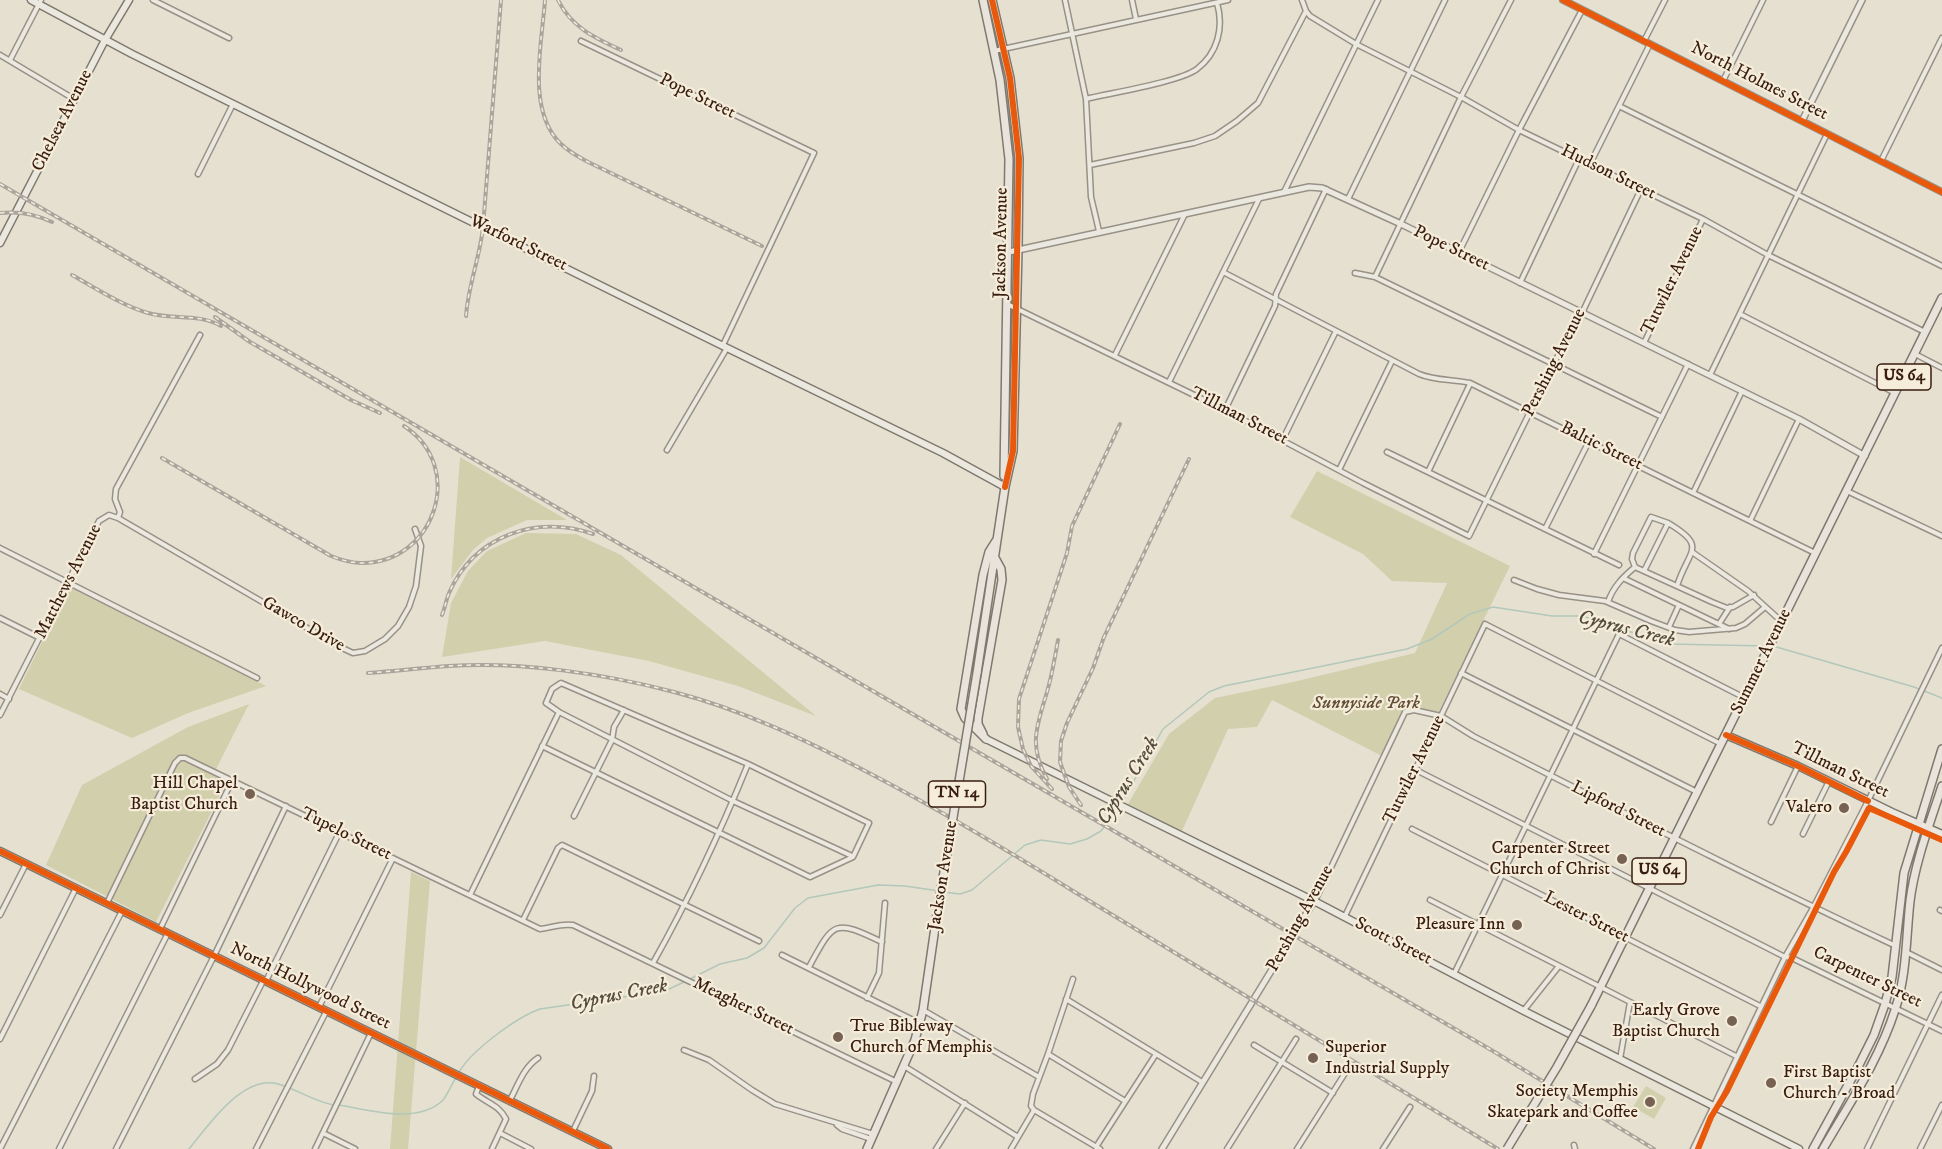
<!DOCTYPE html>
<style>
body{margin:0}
canvas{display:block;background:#e6e0d0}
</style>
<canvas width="1942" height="1149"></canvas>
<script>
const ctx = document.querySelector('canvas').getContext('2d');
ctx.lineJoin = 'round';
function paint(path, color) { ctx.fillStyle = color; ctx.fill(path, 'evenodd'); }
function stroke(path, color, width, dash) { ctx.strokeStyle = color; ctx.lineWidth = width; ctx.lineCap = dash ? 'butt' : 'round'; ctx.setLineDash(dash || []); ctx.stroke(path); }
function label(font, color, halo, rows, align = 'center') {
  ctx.font = font + ' "IM FELL DW Pica",serif'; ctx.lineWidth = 4.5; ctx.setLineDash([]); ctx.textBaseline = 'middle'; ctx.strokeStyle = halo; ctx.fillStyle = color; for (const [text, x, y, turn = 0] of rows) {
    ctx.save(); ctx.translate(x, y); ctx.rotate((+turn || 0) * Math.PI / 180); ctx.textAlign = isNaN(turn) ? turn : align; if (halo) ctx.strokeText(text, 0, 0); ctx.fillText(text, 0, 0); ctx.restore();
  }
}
const green = new Path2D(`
 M460 457 567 520H527L487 538 473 550 451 579Z
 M1317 471 1510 566 1437 715 1414 710 1405 712 1384 757 1272 700 1257 727 1228 729 1182 831 1128 804 1169 734 1215 698 1293 682 1415 653 1447 583 1392 581 1363 554 1290 517Z
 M526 533 576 534 621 555 816 716 738 686 649 661 545 641 442 657 451 603 468 571 487 551Z
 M69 587 266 686 188 713 132 738 19 689Z
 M249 704 213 775 226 783 156 922 46 865 82 785 188 727Z
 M411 872 430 881 408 1149H390Z
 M1646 1086 1666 1098 1654 1119 1633 1107Z`);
const stream = new Path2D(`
 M1773 646 1914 687 1942 698
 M1121 804 1163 729 1209 692 1224 686 1407 649 1432 639 1470 614 1493 607 1552 616H1582L1668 644 1768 646
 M943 892 960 894 972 890 1025 845 1041 840 1070 844 1087 839 1101 831 1118 808
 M690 979 720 964 747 958 764 948 795 908 808 898 878 885 905 886 939 891
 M459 1072C472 1050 517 1017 540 1009L665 991 686 981
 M339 1105C369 1110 418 1125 443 1100 448 1094 452 1083 457 1076
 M189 1149C208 1126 243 1074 278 1084 297 1089 314 1102 334 1105`);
const minor = new Path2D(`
 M153 0 229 38
 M1065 0 1086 99 1091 197 1099 231
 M1132 0 1136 19
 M1302 0 1306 11 1310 16 1356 44 1461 97 1519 130 1703 219 1768 255 1925 332
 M581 41 814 153 723 345
 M1644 41 1665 0
 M994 51 1228 0
 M0 55 74 99
 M10 60 41 0
 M1723 81 1763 0
 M1086 99C1110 93 1180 82 1197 69 1218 53 1224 27 1217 3
 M1619 106 1942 266
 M1881 161 1942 38
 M1590 164 1650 44
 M1090 165 1194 143 1215 136 1237 121 1258 103 1306 11
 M198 174 233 104
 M1284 192 1378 0
 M1348 199 1445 0
 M1459 252 1519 130 1582 10
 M1223 272 1419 374C1436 381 1453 379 1470 383L1815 553
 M1355 273 1375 277 1662 417
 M1375 277 1461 97 1511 0
 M1520 283 1579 159
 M1007 304 1225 410 1363 483 1469 536 1554 363 1582 313 1641 189
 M1740 314 1895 393
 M1644 343 1703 219
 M1915 354 1942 368
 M1115 355 1185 214
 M1710 375 1827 134
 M1169 382 1259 199
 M1225 410 1275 306 1276 294 1326 189
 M1283 439 1336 331
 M667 450 727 348
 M1387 452 1619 565
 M1339 470 1392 361
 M1428 472 1470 384
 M1847 491 1942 536
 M1693 493 1742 391
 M118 518 340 647 353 653 365 651 385 639 398 626 409 607 416 586 421 546 415 529
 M1750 521 1799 419
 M1545 529 1589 441
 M0 548 257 678
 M1692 552 1748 591 1781 621
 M1594 554 1688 364
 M1635 567 1712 602 1727 608 1733 607 1754 595
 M1635 567 1632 559 1633 553 1651 517 1668 523
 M1644 571 1668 523C1709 547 1688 550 1677 586
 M1623 578 1729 629
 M1514 580 1537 589 1559 595 1605 601 1651 621 1675 630 1689 632 1736 628 1745 624 1765 607
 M1608 602C1613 587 1623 577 1635 567
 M0 618 40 638
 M1719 624 1730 607
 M1669 627 1679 605
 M1461 673 1697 792
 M0 694 9 699
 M559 712 733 801 852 856
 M0 715 99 521 109 515 118 518 120 512 115 499 116 489 200 335
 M1416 770 1785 957 1792 958 1942 1031
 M574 816 612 740 614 727 624 710
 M1771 822 1798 766
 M1412 829 1760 1006
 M1803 834 1829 781
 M470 895 559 712 546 703 552 689 561 683 748 764 869 823 853 857 810 877 542 746
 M1430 900 1736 1056
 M1315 901 1405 712 1414 710 1441 716 1473 736C1613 807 1753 879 1896 946
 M107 903 175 763 180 758H185L540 929C553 928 559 923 573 925L897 1082
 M1940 910 1942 911
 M0 915 26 864
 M1345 916 1485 624 1721 744
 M523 920 558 848 562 845 759 941
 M160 929 232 781
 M1906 952 1942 970
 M782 955 919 1023
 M653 963C689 899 720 833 748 764
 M809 967C834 921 834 919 882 942
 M1454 974 1619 634 1743 697
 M266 981 340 831
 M867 998 879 973 885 903
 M1066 999 1202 1082
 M319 1007 393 858
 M923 1010 1039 1077
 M1524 1010 1559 966
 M0 1039 76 888
 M1254 1045 1333 1093
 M684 1050 709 1060 752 1090 775 1104 873 1134
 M1048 1054 1125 1101
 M1620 1059 1630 1002
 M904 1066 1018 1137
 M195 1079 217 1064 228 1050 263 981
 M479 1086 476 1094C487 1103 499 1105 506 1119L492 1149
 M510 1100C518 1085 524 1067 538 1058
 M1034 1110 1100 1149
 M837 1125 842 1129 871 1139
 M573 1131 592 1091 594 1076
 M323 1133 355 1149
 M500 1133 531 1149
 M1574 1145 1575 1149
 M1096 1147 1156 1054
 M0 1149 122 911
 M59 1149 168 933
 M116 1149 214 956 286 806
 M256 1149 326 1012
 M315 1149 371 1033
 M936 1149 965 1103
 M1011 1149 1034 1110 1031 1106 1033 1094 1048 1054 1073 979
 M1227 1149 1296 1039
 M1297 1149 1347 1070
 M1383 1149 1410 1107
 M1693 1149 1785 957 1813 908 1868 801 1942 648
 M1867 1149 1942 995
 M1920 1149 1942 1105`);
const tertiary = new Path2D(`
 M1563 0 1942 192
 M1802 121 1862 0
 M1009 252 1309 187 1322 188 1401 224 1799 419 1865 456
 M1162 1149 1314 901`);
const secondary = new Path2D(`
 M31 0 132 54 723 346 943 453 1005 487
 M0 243 105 40 129 0
 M1726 735 1798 766 1892 812 1942 834
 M986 739 1314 901 1524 1011 1799 1149
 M0 851 608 1149`);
const primary = new Path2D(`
 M983 0 1000 80 1009 159 1004 476
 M977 673 1005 487 1013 451 1018 250 1019 158 1010 78 992 0
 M983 734 978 724V718L1002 580 1001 569 995 558
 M986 739 965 718 961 709 983 575 989 552 996 541
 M1591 1006 1942 298
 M867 1149 915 1040 923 1010 937 914
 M1813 1149 1859 1065 1874 1035 1885 1004 1892 977 1904 873 1942 749
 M1823 1149C1849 1104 1879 1060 1895 1010 1907 975 1906 937 1910 901 1915 862 1930 823 1942 786`);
const rail = new Path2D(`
 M545 0C542 43 526 111 561 144 569 152 579 157 588 162L762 246
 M558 0C571 27 595 38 621 50
 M0 184 1188 874 1493 1051 1654 1149
 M0 213C19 211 35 214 52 222
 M72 275C95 288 123 306 148 313 172 320 199 313 221 326
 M466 316C468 286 480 257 483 227L501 0
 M215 317 250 342 351 400 380 413
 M162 458 331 556C341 560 351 563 362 563 435 563 467 467 404 426
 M442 615C445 608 446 600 449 593 474 536 536 514 593 534
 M368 673C395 671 422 668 449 666 519 661 606 674 674 692 743 710 808 741 871 774 942 811 1010 852 1078 894 1218 979 1358 1064 1498 1149
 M1047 779C1028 745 1037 726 1047 692 1052 675 1055 657 1058 640
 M1052 789 1031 766 1023 749 1018 727 1019 699 1067 553 1072 526 1120 424
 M1081 805 1069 787 1060 762 1061 741 1067 723 1093 668 1104 637 1189 459`);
const primaryBridge = new Path2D(`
 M937 914 977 673
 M1507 1149 1557 1067 1591 1006`);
const cycleway = new Path2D(`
 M992 0 1010 78 1019 158 1013 451 1005 487
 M1563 0 1942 192
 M1726 735 1798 766 1868 801
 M0 851 608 1149
 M1698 1149 1711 1117 1727 1091 1834 872 1846 852 1869 808 1942 840`);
const markers = [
 [250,794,6,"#766153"],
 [1844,808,6,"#766153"],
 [1622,859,6,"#766153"],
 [1517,925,6,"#766153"],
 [1732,1021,6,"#766153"],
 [838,1037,6,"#766153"],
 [1313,1058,6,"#766153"],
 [1771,1083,6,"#766153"],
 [1650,1102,6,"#766153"]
];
const shields = [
 [1904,377,54],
 [957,794,57],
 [1659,871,54]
];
const shieldNames = [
 ["US 64",1904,377],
 ["TN 14",957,794],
 ["US 64",1659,871]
];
const streetNames = [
 ["North Holmes Street",1759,82,27],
 ["Pope Street",697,97,26],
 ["Chelsea Avenue",63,121,-63],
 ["Hudson Street",1608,173,26],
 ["Jackson Avenue",1002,243,-89],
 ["Warford Street",518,244,26],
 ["Pope Street",1451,249,26],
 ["Tutwiler Avenue",1673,281,-64],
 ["Pershing Avenue",1555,363,-63],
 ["Tillman Street",1239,417,27],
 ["Baltic Street",1601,447,26],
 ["Matthews Avenue",69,582,-63],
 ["Gawco Drive",303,625,30],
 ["Summer Avenue",1762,662,-64],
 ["Tutwiler Avenue",1415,770,-64],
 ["Tillman Street",1840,771,26],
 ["Lipford Street",1618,810,27],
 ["Tupelo Street",346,835,26],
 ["Jackson Avenue",944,876,-81],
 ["Lester Street",1586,918,27],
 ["Pershing Avenue",1301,919,-61],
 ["Scott Street",1393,942,27],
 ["Carpenter Street",1867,978,26],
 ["North Hollywood Street",310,987,26],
 ["Meagher Street",743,1007,26]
];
const parkNames = [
 ["Sunnyside Park",1366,704]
];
const poiNames = [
 ["Hill Chapel",238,784],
 ["Baptist Church",238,805],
 ["Valero",1832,808],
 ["Carpenter Street",1610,849],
 ["Church of Christ",1610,870],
 ["Pleasure Inn",1505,925],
 ["Early Grove",1720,1011],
 ["Baptist Church",1720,1032],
 ["True Bibleway",850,1027,"left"],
 ["Church of Memphis",850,1048,"left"],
 ["Superior",1325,1048,"left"],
 ["Industrial Supply",1325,1069,"left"],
 ["First Baptist",1783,1073,"left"],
 ["Church - Broad",1783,1094,"left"],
 ["Society Memphis",1638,1092],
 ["Skatepark and Coffee",1638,1113]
];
const waterNames = [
 ["Cyprus Creek",1626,630,14],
 ["Cyprus Creek",1129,782,-58],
 ["Cyprus Creek",619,996,-11]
];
paint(green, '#d2cfad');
stroke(stream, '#b2c8ba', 1.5);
stroke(minor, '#989187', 7);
stroke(tertiary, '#989187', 8);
stroke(secondary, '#7f786e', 9);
stroke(primary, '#7f786e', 10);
stroke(minor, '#ebe8e0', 4);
stroke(tertiary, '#ebe8e0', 5);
stroke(secondary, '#ebe8e0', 6);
stroke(primary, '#e8e4db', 7);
stroke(rail, '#aaa49d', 4);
stroke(rail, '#f5edda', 1.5, [4.5]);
stroke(primaryBridge, '#7f786e', 10, []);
stroke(primaryBridge, '#e8e4db', 7);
stroke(cycleway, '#e8590c', 6);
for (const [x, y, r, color] of markers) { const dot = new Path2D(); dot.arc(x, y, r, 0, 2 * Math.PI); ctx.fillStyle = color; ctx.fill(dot); stroke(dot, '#f5edda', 2); }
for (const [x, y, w] of shields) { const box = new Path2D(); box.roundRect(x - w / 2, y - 13, w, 26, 4.5); ctx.fillStyle = '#f5edda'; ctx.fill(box); stroke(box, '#391d0f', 1.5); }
label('bold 16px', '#391d0f', null, shieldNames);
label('18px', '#391d0f', '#f5edda', streetNames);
label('italic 18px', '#624e36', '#f5edda', parkNames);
label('18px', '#391d0f', '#f5edda', poiNames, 'right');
label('italic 20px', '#564d40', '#f5edda', waterNames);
</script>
